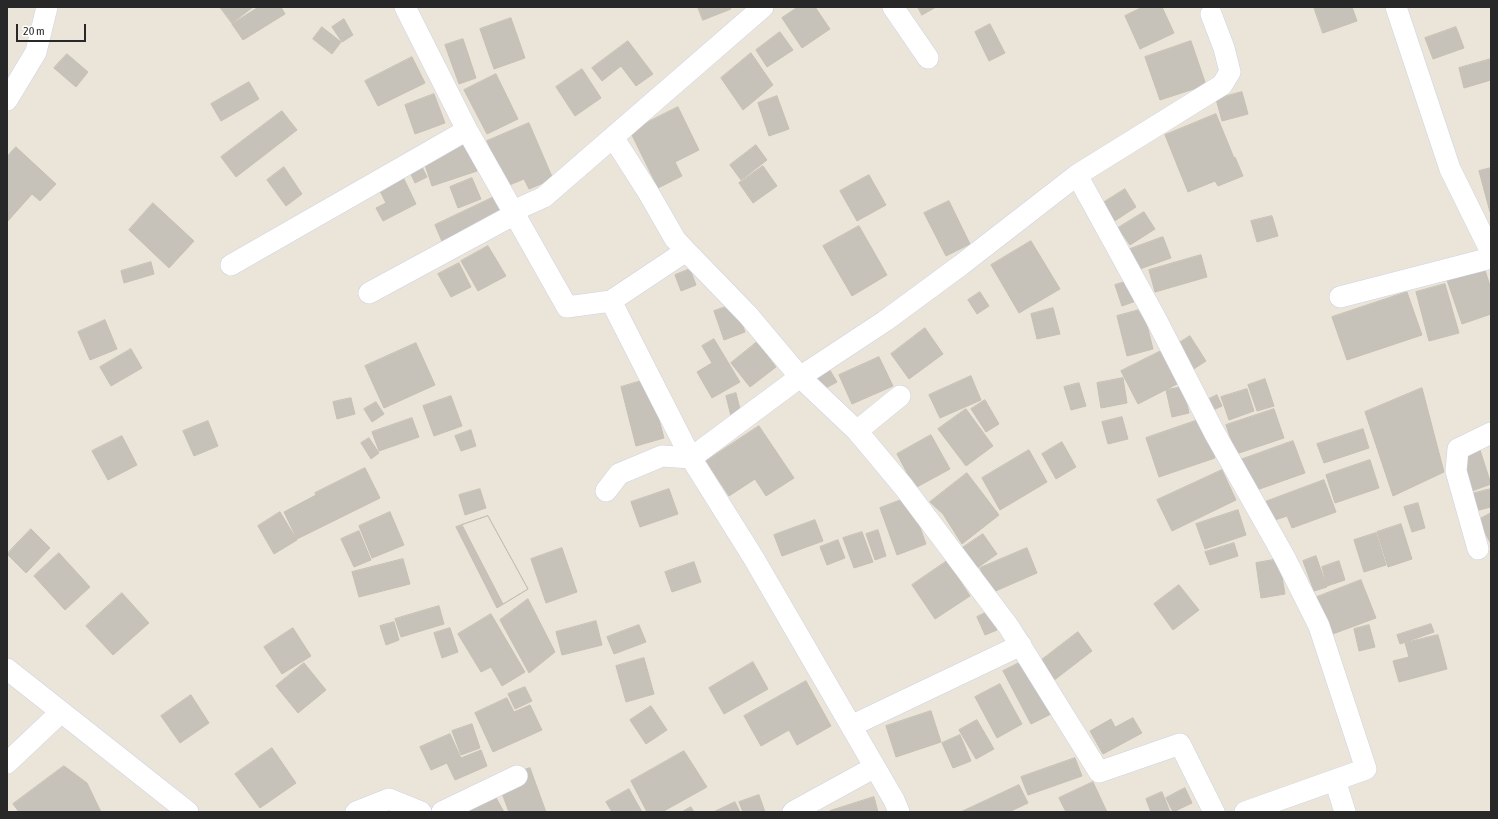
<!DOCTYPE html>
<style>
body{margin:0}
#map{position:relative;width:1498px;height:819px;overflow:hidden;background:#ebe4d9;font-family:"Asap Condensed",sans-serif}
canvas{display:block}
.frame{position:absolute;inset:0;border:8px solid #282828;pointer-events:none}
.scale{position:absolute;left:16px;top:24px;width:70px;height:18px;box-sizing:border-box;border:2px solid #282828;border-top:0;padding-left:5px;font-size:12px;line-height:14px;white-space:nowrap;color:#282828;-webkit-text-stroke:3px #fff;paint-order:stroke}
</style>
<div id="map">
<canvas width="1498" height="819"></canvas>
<div class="frame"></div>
<div class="scale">20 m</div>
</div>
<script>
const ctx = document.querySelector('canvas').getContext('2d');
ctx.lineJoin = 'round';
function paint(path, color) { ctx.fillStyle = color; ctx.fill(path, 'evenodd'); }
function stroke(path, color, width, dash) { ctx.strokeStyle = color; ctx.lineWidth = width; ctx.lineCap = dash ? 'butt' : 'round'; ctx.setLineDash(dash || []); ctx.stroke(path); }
const building = new Path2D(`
 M220 7H253L232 23Z
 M259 7H281L285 14 243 40 232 24Z
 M698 7H730L731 9 703 20Z
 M798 7H815L830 29 802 48 782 18Z
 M918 7H936L922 15Z
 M1143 7H1162L1174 33 1140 49 1125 16Z
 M1314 7H1352L1357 21 1323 33Z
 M511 18 525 58 494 69 480 29Z
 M344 19 353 35 342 42 332 27Z
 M990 24 1005 53 989 61 975 32Z
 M322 27 341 42 332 54 313 39Z
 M1456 27 1464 48 1433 59 1425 38Z
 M780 32 793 50 767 67 756 50Z
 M463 39 476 78 459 84 445 45Z
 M628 41 653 74 636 86 621 66 602 81 592 68Z
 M1191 41 1206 85 1160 100 1145 57Z
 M751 53 773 85 743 110 721 78Z
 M67 54 88 72 76 87 54 68Z
 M412 57 425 83 378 106 365 81Z
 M1491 59V80L1464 88 1459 68Z
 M582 69 601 98 575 116 556 87Z
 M496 74 518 119 487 134 464 90Z
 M249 82 259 99 221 121 211 104Z
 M1242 92 1248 114 1222 121 1216 99Z
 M434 94 445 123 415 134 405 105Z
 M777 96 789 129 769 136 758 103Z
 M678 107 699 150 675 162 682 176 658 188 630 131Z
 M282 111 297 130 236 177 221 157Z
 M1216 114 1234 158 1235 157 1243 176 1218 186 1215 181 1188 192 1165 135Z
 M529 123 553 179 529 189 524 179 507 186 487 141Z
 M467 143 477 171 432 186 423 159Z
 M756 145 767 160 741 180 730 165Z
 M16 147 56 184 40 201 32 194 7 222V157Z
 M421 165 427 177 415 183 409 170Z
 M763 166 777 186 753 203 739 183Z
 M284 167 302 194 286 206 267 180Z
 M1491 168V212H1490L1479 171Z
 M869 175 886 205 857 221 840 191Z
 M403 177 416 204 383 221 376 208 386 203 379 189Z
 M472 178 481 199 458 208 450 187Z
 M1125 189 1136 207 1110 224 1098 206Z
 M496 196 505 217 444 246 435 225Z
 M949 201 970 244 946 256 924 213Z
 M153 203 194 241 169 268 129 230Z
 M1144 212 1155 229 1130 245 1118 228Z
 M1272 216 1278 236 1257 242 1251 221Z
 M859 226 887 275 852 296 823 246Z
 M1163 237 1171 258 1137 270 1130 249Z
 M1031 241 1060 289 1019 313 991 265Z
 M488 246 506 276 478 291 461 261Z
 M1201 255 1207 277 1155 292 1149 270Z
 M151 262 154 274 124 283 121 271Z
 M459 263 471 287 451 297 438 274Z
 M1484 267 1491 289V314L1462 324 1447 280Z
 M690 269 696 285 681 291 675 275Z
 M1128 281 1136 301 1122 306 1115 285Z
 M1445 284 1459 333 1429 341 1416 292Z
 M980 292 989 306 977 314 968 300Z
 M1407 292 1422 335 1347 360 1332 317Z
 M735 304 745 332 724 340 714 311Z
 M1053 308 1060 334 1037 339 1031 314Z
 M1143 309 1153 349 1127 356 1117 316Z
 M105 320 117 349 90 360 78 332Z
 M925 328 943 354 909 379 891 354Z
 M1190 336 1206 361 1192 370 1176 345Z
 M714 339 740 382 712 398 697 372 712 363 702 346Z
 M757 342 776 367 750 387 731 363Z
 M416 343 435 385 384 408 365 366Z
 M131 349 142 368 111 386 100 367Z
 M1161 351 1177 384 1138 404 1121 371Z
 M879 357 893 386 852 404 839 375Z
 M828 367 837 382 824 389 815 374Z
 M971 376 981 400 940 418 929 395Z
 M1123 378 1127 403 1101 408 1097 383Z
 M648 379 664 438 636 446 621 387Z
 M1265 379 1274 406 1257 411 1248 385Z
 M1079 383 1086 406 1071 410 1064 387Z
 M1183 387 1189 413 1172 417 1166 390Z
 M1422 388 1444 472 1393 496 1365 412Z
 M1247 389 1254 411 1229 420 1221 397Z
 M736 393 741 413 731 416 726 396Z
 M1217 395 1222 406 1209 412 1205 401Z
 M451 396 462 426 434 436 423 406Z
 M351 398 355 414 337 419 333 402Z
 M985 400 999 424 986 432 971 409Z
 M376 402 384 414 372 422 364 409Z
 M966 409 993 446 966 466 938 429Z
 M1274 409 1284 438 1236 454 1226 425Z
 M1122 417 1128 439 1108 444 1102 422Z
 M412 418 419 437 379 451 372 432Z
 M1201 419 1215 458 1159 477 1146 438Z
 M208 421 218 446 194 456 183 431Z
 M759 426 794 478 766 496 755 479 729 496 706 461Z
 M1363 429 1369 448 1324 463 1317 444Z
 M471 430 476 446 461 451 455 436Z
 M931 435 950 469 915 488 897 454Z
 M122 436 137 465 108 480 92 451Z
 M369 438 379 453 371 459 361 443Z
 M1293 441 1305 473 1251 492 1240 460Z
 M1062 442 1076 467 1056 479 1042 454Z
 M1029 450 1047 482 1000 510 982 478Z
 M1480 450 1491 484 1472 491 1461 459Z
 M1370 460 1379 488 1335 503 1326 475Z
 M365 468 380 498 297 539 284 512 316 495 315 493Z
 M1222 470 1236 500 1172 531 1157 500Z
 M967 473 999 515 962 544 943 514 930 502Z
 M1324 480 1336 512 1292 528 1287 516 1272 521 1265 502Z
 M480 489 486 508 465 515 459 495Z
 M669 489 678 514 640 527 631 502Z
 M1491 489V507L1475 511 1471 494Z
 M909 497 926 544 897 555 880 508Z
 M1418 503 1425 528 1412 532 1404 507Z
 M1238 510 1246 535 1205 549 1196 524Z
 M280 512 297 540 274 554 258 526Z
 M390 512 404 545 372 558 359 526Z
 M1491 513V544L1478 520Z
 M488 516 528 589 497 608 456 527Z
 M488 516 528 589 503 604 462 525Z
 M815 520 823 541 782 556 774 535Z
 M1401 524 1412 559 1388 567 1377 532Z
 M31 529 50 548 26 573 7 554Z
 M878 530 886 556 875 560 866 534Z
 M359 531 371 560 354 567 341 539Z
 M862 532 873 562 854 568 843 538Z
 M1376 533 1386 565 1364 572 1354 540Z
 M983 534 997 554 973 571 959 550Z
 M838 540 845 558 827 565 820 547Z
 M1234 543 1238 556 1210 565 1205 552Z
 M562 548 577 592 546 603 531 559Z
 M1027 548 1037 573 991 593 980 568Z
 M59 553 90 587 65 610 34 576Z
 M1316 556 1327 587 1314 591 1303 561Z
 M403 559 410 584 359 597 352 572Z
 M1279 559 1285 594 1261 598 1256 563Z
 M947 561 970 596 935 619 912 585Z
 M1339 561 1345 580 1327 586 1322 567Z
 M694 562 701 582 672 592 665 572Z
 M1361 580 1376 618 1330 635 1317 597Z
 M1179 585 1199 610 1173 630 1154 604Z
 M122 593 149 623 113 655 86 626Z
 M528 599 555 652 529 673 500 620Z
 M439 606 444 624 401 637 395 619Z
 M989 611 997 630 985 635 977 617Z
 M491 614 525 672 502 686 491 667 481 672 458 634Z
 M596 621 602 645 562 655 556 632Z
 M394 622 399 640 386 645 380 626Z
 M1431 624 1434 632 1400 644 1397 635Z
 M639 625 646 642 614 654 607 637Z
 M1369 625 1375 647 1359 651 1354 629Z
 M293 628 311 656 282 674 264 647Z
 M450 628 458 652 442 658 434 633Z
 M1078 632 1092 651 1053 681 1039 662Z
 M1438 635 1447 669 1399 682 1393 661 1409 657 1405 643Z
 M644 658 654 694 626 702 616 666Z
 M1025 660 1053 713 1031 724 1003 671Z
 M753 662 768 689 724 714 709 688Z
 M304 663 326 690 298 713 276 686Z
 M806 681 831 726 797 745 789 730 761 746 744 716Z
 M1000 684 1022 724 997 738 975 697Z
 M525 687 532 701 515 709 508 694Z
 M191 695 209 723 180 743 161 716Z
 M507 698 514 712 530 705 542 730 493 752 475 713Z
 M651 706 667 730 646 744 630 720Z
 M931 711 941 742 896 757 886 726Z
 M1133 718 1142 733 1103 754 1090 731 1111 719 1115 727Z
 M977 720 994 749 976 759 959 730Z
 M472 724 480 748 461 755 452 731Z
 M450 734 461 758 481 750 487 766 455 780 447 763 431 770 420 747Z
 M960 735 971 761 953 768 942 743Z
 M272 748 296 783 260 808 235 774Z
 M684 751 707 787 662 812H647L631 781Z
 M1075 758 1082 776 1028 795 1021 777Z
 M64 766 87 783 101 812H19L13 804Z
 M530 768 546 812H509L497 780Z
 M1093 782 1107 812H1066L1059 798Z
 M1019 785 1028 803 1009 812H961Z
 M490 787 504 812H469L463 803Z
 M1185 788 1192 803 1173 812 1166 798Z
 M629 789 642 812H612L606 802Z
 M1162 792 1170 812H1151L1146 799Z
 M759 795 765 812H743L739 802Z
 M874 797 878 812H830V811Z
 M735 802 740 812H714Z
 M691 807 694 812H682Z`);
const minor = new Path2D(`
 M405 7 467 130 567 307 611 301 686 251 748 315 800 377 857 431 903 486 1009 627 1099 772 1180 744 1214 812
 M893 7 928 58
 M1396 7 1450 169 1491 252
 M7 100 36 52 47 7
 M613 137 648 192 675 239 686 251
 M1077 175 1155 317 1214 432 1285 558 1319 626 1366 769 1245 812
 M513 211 544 197 763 7
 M231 265 467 130
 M369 293 515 214
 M1340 297 1491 258
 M611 301 691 458 753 557 894 800 899 812
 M857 431 900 396
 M606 491 619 474 662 456 691 458 800 377 885 321 961 265 1077 175 1222 85 1230 72 1224 48 1211 14
 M1478 549 1456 471 1458 449 1491 433
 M7 669 188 812
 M851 726 1021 645
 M7 763 61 712
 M1335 780 1345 812
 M356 812 389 799 421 812
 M442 812 517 776
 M793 812 875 767`);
paint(building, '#c6c1b9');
stroke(building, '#c6c0b3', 1);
stroke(minor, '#ced2e2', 22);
stroke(minor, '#fff', 21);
</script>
